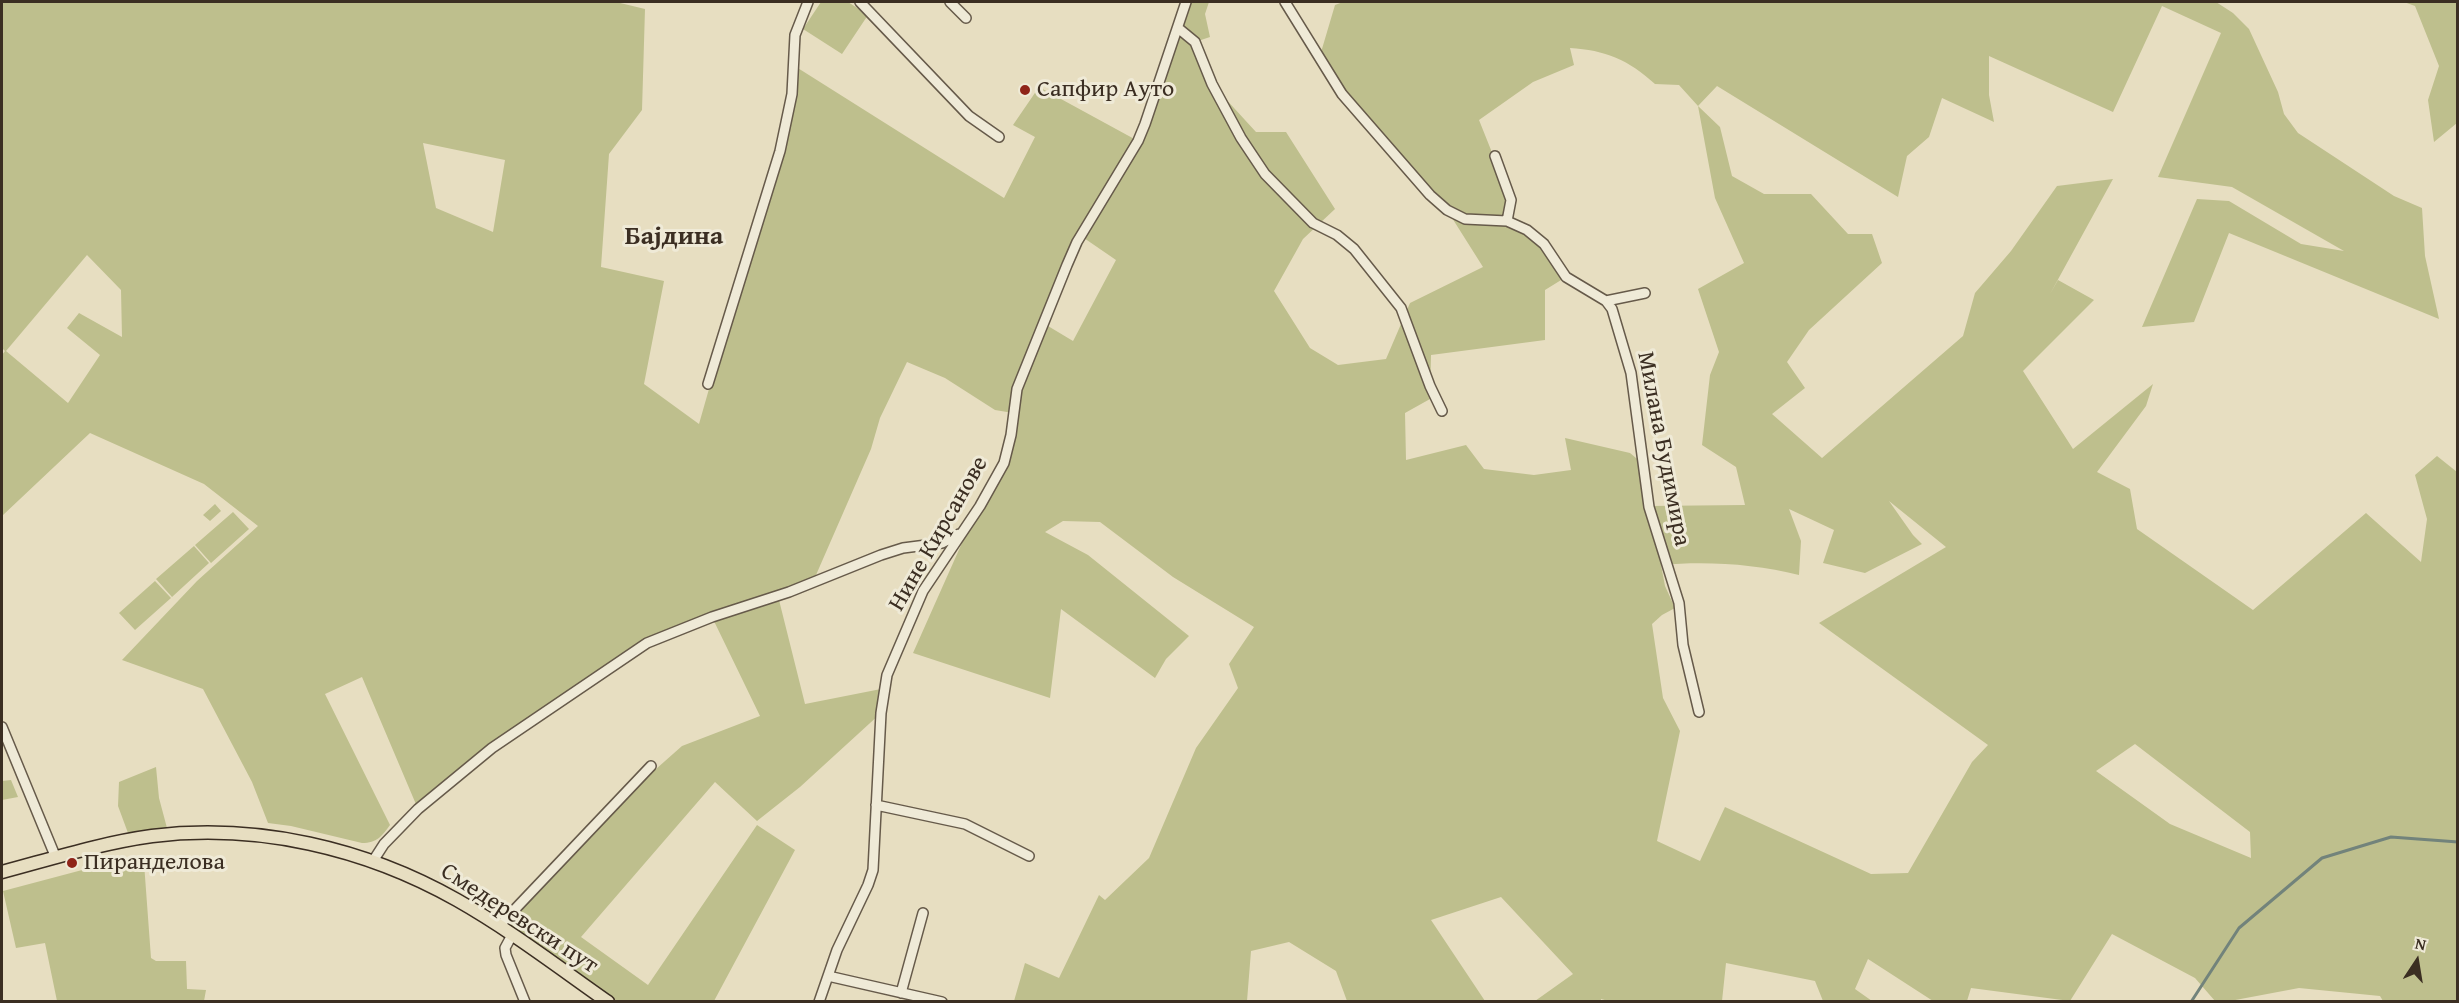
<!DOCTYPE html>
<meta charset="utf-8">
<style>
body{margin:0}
#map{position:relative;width:2459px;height:1003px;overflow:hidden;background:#e7dec1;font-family:"Gentium Book Plus",serif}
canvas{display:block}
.frame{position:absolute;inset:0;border:3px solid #3b2e22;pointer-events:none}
.north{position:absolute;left:2387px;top:931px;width:60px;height:60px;-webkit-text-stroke:4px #efead7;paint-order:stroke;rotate:12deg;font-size:16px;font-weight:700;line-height:24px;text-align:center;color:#3b2e22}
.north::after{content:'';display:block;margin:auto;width:21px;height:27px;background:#3b2e22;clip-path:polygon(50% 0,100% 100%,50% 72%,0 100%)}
</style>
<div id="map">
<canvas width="2459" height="1003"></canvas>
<div class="frame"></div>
<div class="north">N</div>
</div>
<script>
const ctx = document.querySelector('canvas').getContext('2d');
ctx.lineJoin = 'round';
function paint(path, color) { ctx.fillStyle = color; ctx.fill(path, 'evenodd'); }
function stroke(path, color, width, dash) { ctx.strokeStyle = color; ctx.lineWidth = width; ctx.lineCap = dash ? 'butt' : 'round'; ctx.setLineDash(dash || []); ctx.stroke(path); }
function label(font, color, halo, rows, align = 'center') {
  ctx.font = font + ' "Gentium Book Plus",serif'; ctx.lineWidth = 6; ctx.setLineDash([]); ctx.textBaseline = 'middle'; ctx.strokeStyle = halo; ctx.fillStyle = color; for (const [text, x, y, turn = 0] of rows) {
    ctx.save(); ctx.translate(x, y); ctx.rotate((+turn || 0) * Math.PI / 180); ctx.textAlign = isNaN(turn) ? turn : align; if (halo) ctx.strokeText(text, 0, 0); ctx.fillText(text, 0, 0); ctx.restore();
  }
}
const green = new Path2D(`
 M2 2H616L645 9 642 110 609 154 601 267 664 281 644 384 699 424 756 224 769 189 793 65 1004 198 1035 137 1013 125 1039 87 1138 141 1186 2H1209L1205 14 1210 37 1195 42 1212 84 1256 132H1286L1335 209 1303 239 1274 291 1310 348 1338 365 1386 359 1410 303 1483 267 1447 210 1342 94 1319 59 1335 5 1343 2H2216L2233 13 2249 29 2278 92 2284 114 2298 133 2394 196 2422 208 2425 256 2439 319 2229 233 2194 322 2142 327 2197 199 2229 201 2301 244 2344 251 2232 187 2158 177 2221 33 2162 6 2113 112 1989 56V95L1994 122 1942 98 1929 137 1907 156 1898 197 1717 86 1698 106 1720 127 1732 176 1764 194H1811L1848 234H1872L1882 263 1809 330 1787 362 1805 388 1772 414 1822 458 1963 336 1975 293 2011 251 2057 186 2113 179 2050 294 2058 280 2094 300 2023 371 2073 449 2153 384 2146 406 2097 472 2130 489 2137 529 2253 610 2366 513 2421 562 2427 519 2415 475 2437 456 2457 472V1001H2383L2380 996 2299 988 2230 1001H2215L2195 978 2112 934 2070 1001 1971 988 1967 1001H1933L1868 959 1855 989 1872 1001H1823L1815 981 1726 963 1722 1001 1612 1002 1601 999V1002L1535 1001 1573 974 1501 897 1431 920 1485 1001H1347L1336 971 1289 942 1251 951 1247 1001H1014L1025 963 1059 978 1099 895 1105 900 1149 858 1196 748 1238 688 1229 664 1254 627 1173 577 1100 522 1063 521 1045 532 1088 555 1189 636 1166 659 1155 678 1061 609 1050 698 913 653 986 489 1004 463 1013 413 995 410 945 378 907 362 880 418 871 449 816 575 779 600 805 704 881 689V713L800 787 757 821 715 782 581 937 648 985 757 825 795 850 714 1001H608L499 926 651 766 656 769 682 746 760 716 712 617 673 631 524 727 418 809 362 677 325 694 390 825C382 836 377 843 362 843L291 826 268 823 252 782 203 689 122 660 197 581 258 526 204 484 90 433 2 516V355L5 351 2 348ZM1570 48C1605 50 1629 60 1655 84L1679 85 1698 106 1715 198 1744 263 1698 289 1719 352 1710 375 1702 445 1736 467 1745 505 1649 506 1642 463 1630 453 1565 438 1571 470 1534 475 1484 469 1466 445 1406 460 1405 413 1430 399 1431 355 1545 340V290L1566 277 1527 230 1507 221 1511 200 1479 120 1533 82 1574 65ZM423 143 505 160 493 232 436 208ZM1081 236 1116 260 1073 341 1043 323ZM87 255 121 290 122 337 79 313 67 328 100 355 68 403 6 351ZM1889 501 1946 547 1819 623 1988 745 1972 762 1908 873 1871 874 1725 807 1700 861 1657 841 1680 731 1663 698 1652 624 1662 615 1675 608 1665 586 1661 565C1707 561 1755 564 1799 575L1801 541 1789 509 1834 530 1823 563 1865 573 1922 544 1913 535ZM2135 744 2250 832 2251 858 2170 824 2096 771Z
 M821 2H848L868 15 842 54 803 29Z
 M2404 2H2457V123L2434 142 2428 100 2439 66 2415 6Z
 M215 504 221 511 210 521 203 515Z
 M233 512 249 529 211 563 195 545Z
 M194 546 209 563 172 597 156 579Z
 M155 581 171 598 135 630 119 613Z
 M156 767 159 798 167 828 128 833 118 806 119 782Z
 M11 780 18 797 2 800V781Z
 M144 863 151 958 156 961H186L187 989 206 990 204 1001H57L45 943 16 948 3 891 101 865Z`);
const stream = new Path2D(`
 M2191 1002 2239 928 2322 858 2391 837 2458 842`);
const minor = new Path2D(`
 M860 2 969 116 999 137
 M950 2 966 18
 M1285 2 1342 94 1430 195 1447 210 1465 219 1507 221 1527 230 1544 244 1566 277 1606 301 1612 309 1631 373 1649 507 1679 603 1683 645 1699 712
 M1178 28 1195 42 1212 84 1241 138 1265 174 1313 223 1337 235 1354 249 1401 308 1430 386 1442 411
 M1495 156 1511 200 1507 221
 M1606 301 1645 293
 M708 384 780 151 792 94 795 35 808 2
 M2 727 56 858
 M876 805 965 824 1029 856
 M373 861 384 844 418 809 492 748 647 643 712 617 789 592 881 555 903 548 942 543 959 534
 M499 926 651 766
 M512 935 505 948 506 955 525 1002
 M828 976 942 1002
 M901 993 923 913
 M819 1002 837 950 868 885 873 870 881 713 887 675 923 591 980 506 1004 463 1011 435 1017 389 1067 265 1077 242 1138 141 1145 124 1186 2`);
const major = new Path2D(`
 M2 872C51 859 101 843 152 836 257 823 365 848 457 900 510 930 558 967 608 1002`);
const markers = [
 [1025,90,6,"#8f2418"],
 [72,863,6,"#8f2418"]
];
const poiNames = [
 ["Сапфир Ауто",1037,90],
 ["Пиранделова",84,863]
];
const streetNames = [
 ["Милана Будимира",1663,449,79],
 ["Нине Кирсанове",939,534,-60],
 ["Смедеревски пут",519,919,33]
];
const neighbourhoodNames = [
 ["Бајдина",674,237]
];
paint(green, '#bebf8d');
stroke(stream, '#72837b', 3);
stroke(minor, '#665a4a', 12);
stroke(major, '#3b2e22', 15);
stroke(minor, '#efead7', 9);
stroke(major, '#e7dec1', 12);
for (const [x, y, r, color] of markers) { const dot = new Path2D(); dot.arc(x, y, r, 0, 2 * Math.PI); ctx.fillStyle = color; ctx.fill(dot); stroke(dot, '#efead7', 2); }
label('24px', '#3b2e22', '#efead7', poiNames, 'left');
label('24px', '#3b2e22', '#efead7', streetNames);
label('bold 26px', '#3b2e22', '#efead7', neighbourhoodNames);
</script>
